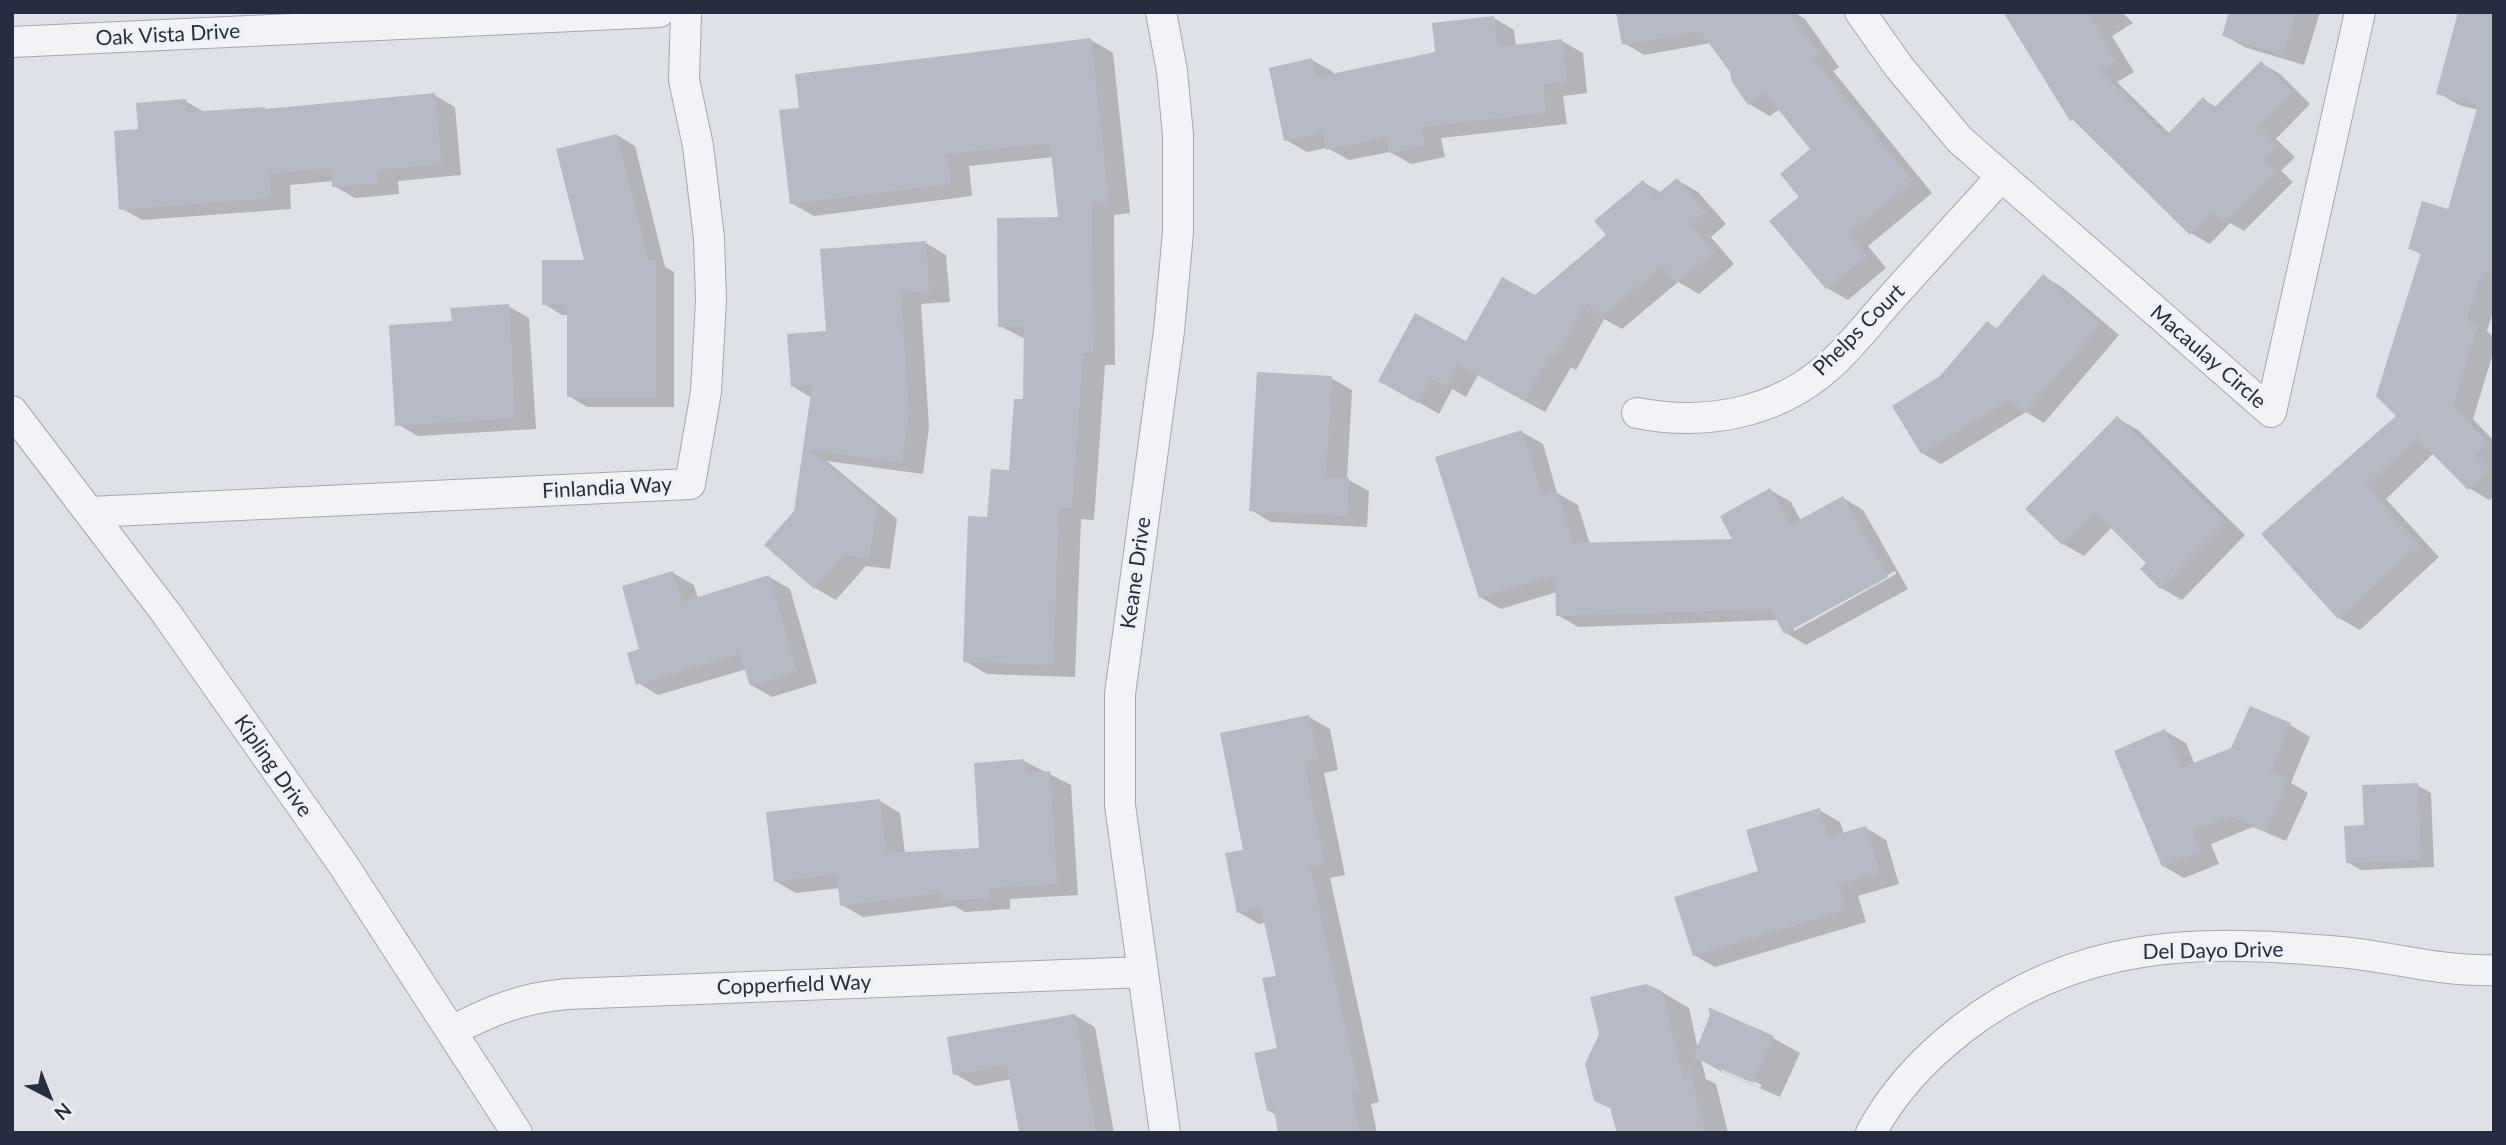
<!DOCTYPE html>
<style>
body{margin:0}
#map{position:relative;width:2506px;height:1145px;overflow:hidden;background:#dfe1e9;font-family:Lato,sans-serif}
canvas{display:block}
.frame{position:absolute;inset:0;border:14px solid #272d41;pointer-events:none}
.north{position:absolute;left:14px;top:1061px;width:70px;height:70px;-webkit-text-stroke:5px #eef1f6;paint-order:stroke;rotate:138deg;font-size:19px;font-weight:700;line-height:28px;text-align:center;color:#272d41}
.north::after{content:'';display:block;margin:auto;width:24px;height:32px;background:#272d41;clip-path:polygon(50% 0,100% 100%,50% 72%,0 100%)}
</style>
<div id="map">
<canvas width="2506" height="1145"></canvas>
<div class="frame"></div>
<div class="north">N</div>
</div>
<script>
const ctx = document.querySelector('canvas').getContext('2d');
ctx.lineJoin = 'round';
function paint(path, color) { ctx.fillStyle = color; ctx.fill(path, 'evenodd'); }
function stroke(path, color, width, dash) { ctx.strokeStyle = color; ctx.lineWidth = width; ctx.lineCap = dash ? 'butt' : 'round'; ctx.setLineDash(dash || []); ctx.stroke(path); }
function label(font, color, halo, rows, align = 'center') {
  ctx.font = font + ' Lato,sans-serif'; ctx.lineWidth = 6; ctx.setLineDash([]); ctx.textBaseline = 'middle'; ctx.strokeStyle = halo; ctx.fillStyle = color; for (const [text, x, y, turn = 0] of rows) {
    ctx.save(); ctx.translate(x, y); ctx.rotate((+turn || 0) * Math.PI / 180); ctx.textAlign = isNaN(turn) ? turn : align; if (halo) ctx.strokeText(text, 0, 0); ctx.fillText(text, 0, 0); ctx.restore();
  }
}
const shadow = new Path2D(`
 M1618 12H1793L1805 19 1839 67 1833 71 1932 193 1868 246 1886 268 1848 300 1827 288 1801 197 1813 149 1780 109 1770 116 1749 104 1731 71 1711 43 1644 55 1624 43Z
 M2005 12H2122L2133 23 2112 36 2134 72 2117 82 2170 134 2203 100 2217 107 2261 63 2280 74 2310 104 2276 139 2295 157 2281 171 2293 182 2244 231 2230 223 2210 244 2191 233Z
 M2231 12H2320L2304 65 2244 47 2224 35Z
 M2459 12 2494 114 2459 105 2438 93Z
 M1494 18 1514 30 1516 46 1562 41 1583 53 1587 93 1563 96 1567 124 1441 138 1445 157 1411 164 1390 152 1349 160 1327 148 1307 152 1286 140 1312 60 1333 72 1334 76 1437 53Z
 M1091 40 1113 53 1130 213 1114 215 1115 365H1105L1094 520 1081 519 1075 677 987 674 965 661 989 518 1011 472 1025 401V339L1000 326 1060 219 1053 157 969 166 972 196 814 216 791 203 801 110Z
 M434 95 455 107 461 175 398 181 399 194 355 198 334 186V181L290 185 291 209 142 220 121 208 140 130 185 101 206 113 264 108 267 110Z
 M617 135 635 146 665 267 674 272V407H587L569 396V315H562L544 304 586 261Z
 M2494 144V309L2487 331 2494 338V350L2473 419 2494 441V496L2489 500 2469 488 2434 453 2386 499 2439 557 2360 630 2339 618 2264 534 2398 416 2422 255 2410 248 2449 211Z
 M1677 180 1698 192 1726 224 1711 237 1734 264 1699 294 1678 282 1622 329 1604 319 1576 370 1571 367 1545 412 1478 375 1466 397 1452 389 1439 414 1380 380 1467 343 1535 298 1609 235 1643 182 1662 193Z
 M926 243 946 255 950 302 921 304 929 427 923 474 827 461 897 519 890 569 866 566 836 600 815 588 767 545 796 512 812 398 792 386 828 333Z
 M2043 276 2062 287 2119 335 2044 423 2026 412 1941 464 1922 453 1941 377 1987 323 1998 329Z
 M508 306 529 318 536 429 418 436 397 424 454 323Z
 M1331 378 1352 390 1347 479 1369 491 1367 527 1271 522 1251 510Z
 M2117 418 2138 430 2245 535 2182 600 2161 588 2142 569 2149 563 2112 527 2084 556 2063 544Z
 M1522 432 1543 444 1557 493 1578 505 1590 544 1735 541 1770 490 1791 502 1801 521 1843 498 1863 510 1908 589 1806 645 1786 633 1779 620 1578 627 1558 615 1557 592 1501 609 1480 597ZM1895 571 1896 574 1794 631V626Z
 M673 573 694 585 698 599 769 577 790 589 817 683 772 697 751 685 747 669 658 695 638 683 642 650Z
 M1309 717 1330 729 1338 770 1324 773 1345 875 1330 878 1379 1102 1371 1104 1377 1133H1280L1276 1115 1268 1110 1279 1049 1278 977 1266 922 1259 924 1238 912 1245 851Z
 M2290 725 2310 737 2291 783 2308 793 2286 841 2253 827 2211 844 2219 864 2184 878 2163 866 2165 731 2186 743 2195 765Z
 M1024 761 1071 785 1078 895 1010 899V909L965 912 954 906 863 917 842 905 840 888 796 893 775 881 880 801 900 813 905 854 981 849Z
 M2417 785 2431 793 2434 867 2361 870 2347 862 2366 827Z
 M1819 810 1840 822 1844 834 1866 828 1886 840 1899 884 1858 896 1866 922 1715 967 1694 955 1761 873Z
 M1662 992 1689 1008 1698 1049 1773 1038 1800 1053 1780 1097 1722 1072 1701 1060 1706 1079 1716 1084 1728 1133H1663ZM1721 1067 1762 1085 1760 1088 1721 1071Z
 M1074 1015 1095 1027 1114 1133H1021L1012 1079 976 1086 955 1074Z`);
const building = new Path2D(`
 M1616 12H1789L1819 54 1813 58 1913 181 1848 234 1867 256 1826 289 1769 221 1799 197 1780 174 1810 149 1765 93 1748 105 1732 82 1730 72 1700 31 1622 45Z
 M2003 12H2087L2116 61 2100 71 2166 136 2203 97 2214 108 2261 61 2293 92 2259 127 2277 146 2264 159 2275 171 2224 222 2214 211 2190 235 2073 120 2070 121Z
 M2229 12H2296L2283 55 2222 36Z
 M2458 12H2494V274L2482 271 2467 318 2477 328 2453 406 2488 443 2475 455 2489 469 2468 490 2417 438 2366 486 2419 545 2338 619 2261 534 2396 416 2376 396 2421 253 2408 249 2422 201 2448 209 2478 105 2436 94Z
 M1494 16 1497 47 1562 39 1567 81 1543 85 1546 113 1421 127 1425 146 1389 153 1386 137 1326 150 1323 133 1284 141 1269 68 1312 58 1317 77 1435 52 1432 23Z
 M1091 38 1109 201 1092 202 1093 353H1083L1072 508H1059L1053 665 963 662 968 516 987 517 991 469 1009 470 1014 399H1023L1024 327H998L997 218 1058 217 1050 143 947 154 951 184 790 204 779 110 799 108 795 74Z
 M435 93 441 164 377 170 379 183 332 187 331 168 269 174 271 198 119 210 114 131 138 129 136 103 186 99 187 112 265 107V109Z
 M617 134 648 260H656V397H567V305H542V260H584L556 149Z
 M1677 178 1706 212 1691 224 1714 252 1677 283 1662 266 1601 318 1587 302 1554 359 1549 356 1524 401 1457 364 1445 386 1431 379 1418 403 1378 381 1415 313 1466 341 1502 277 1535 295 1606 235 1594 221 1643 180 1655 196Z
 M926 241 929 291 901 293 909 414 902 463 811 450 877 506 869 559 844 555 814 589 764 545 794 511 812 386 791 387 787 334 826 331 820 249Z
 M2043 274 2101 324 2025 413 2009 400 1921 454 1892 406 1940 376 1987 321 1996 329Z
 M509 304 515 418 395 426 389 325 452 321 450 308Z
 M1257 372 1332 376 1326 477 1349 478 1347 516 1249 511Z
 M2117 416 2226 522 2160 589 2140 569 2146 563 2095 512 2062 545 2025 509Z
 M1522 430 1542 496 1557 491 1573 543 1732 539 1720 516 1770 488 1790 525 1843 496 1888 577 1784 634 1771 609 1556 616 1555 575 1479 598 1435 457Z
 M673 571 682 602 769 575 797 672 750 686 740 654 636 685 627 653 639 649 622 586Z
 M2250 706 2291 723 2270 772 2288 779 2265 831 2231 816 2192 832 2200 852 2162 867 2114 751 2165 729 2181 768 2231 748Z
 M1309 715 1318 759 1304 761 1325 864 1310 867 1359 1091 1351 1092 1359 1133H1278L1274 1110 1267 1111 1254 1053 1277 1048 1262 978 1276 976 1261 908 1237 913 1225 853 1243 850 1220 733Z
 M1024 759 1025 773 1050 771 1057 884 990 888V898L943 901 942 893 840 906 837 874 774 882 766 812 880 799 886 853 979 848 974 763Z
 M2418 783 2421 860 2346 863 2344 826 2364 825 2362 785Z
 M1820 808 1828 837 1866 826 1880 873 1838 885 1846 910 1693 956 1674 897 1758 871 1746 830Z
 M1646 984 1662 991 1684 1081 1689 1067 1705 1133H1617L1610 1108 1594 1101 1585 1064 1599 1034 1590 997Z
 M1708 1007 1774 1036 1753 1083 1693 1057 1710 1015Z
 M1075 1014 1096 1133H1019L1007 1065 953 1075 947 1037Z`);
const minor = new Path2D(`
 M1161 12 1172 71 1178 135V232L1169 331 1120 694V805L1165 1133
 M1860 12 1899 67 1960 140 2271 412 2360 12
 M12 42 659 12
 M12 411 166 613 342 863 517 1133
 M1637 413C1704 426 1775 414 1828 367 1852 346 1872 319 1893 296 1929 256 1965 217 2001 177
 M90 512 690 484 706 392 711 300 709 238 698 146 684 80 686 12
 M452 1031C492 1010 522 998 567 994L1143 972
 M1871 1133C1892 1093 1926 1057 1962 1029 2078 939 2201 939 2341 952 2392 957 2442 972 2494 970`);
const streetNames = [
 ["Oak Vista Drive",168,35,-3],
 ["Phelps Court",1859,330,-45],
 ["Macaulay Circle",2208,357,41],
 ["Finlandia Way",607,488,-3],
 ["Keane Drive",1136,573,-82],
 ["Kipling Drive",273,766,55],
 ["Del Dayo Drive",2213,951,-1],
 ["Copperfield Way",794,985,-2]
];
paint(shadow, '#0003');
paint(building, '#b6bac6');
stroke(minor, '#a4a7b3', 32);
stroke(minor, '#f2f3f7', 30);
label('21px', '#272d41', '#eef1f6', streetNames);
</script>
